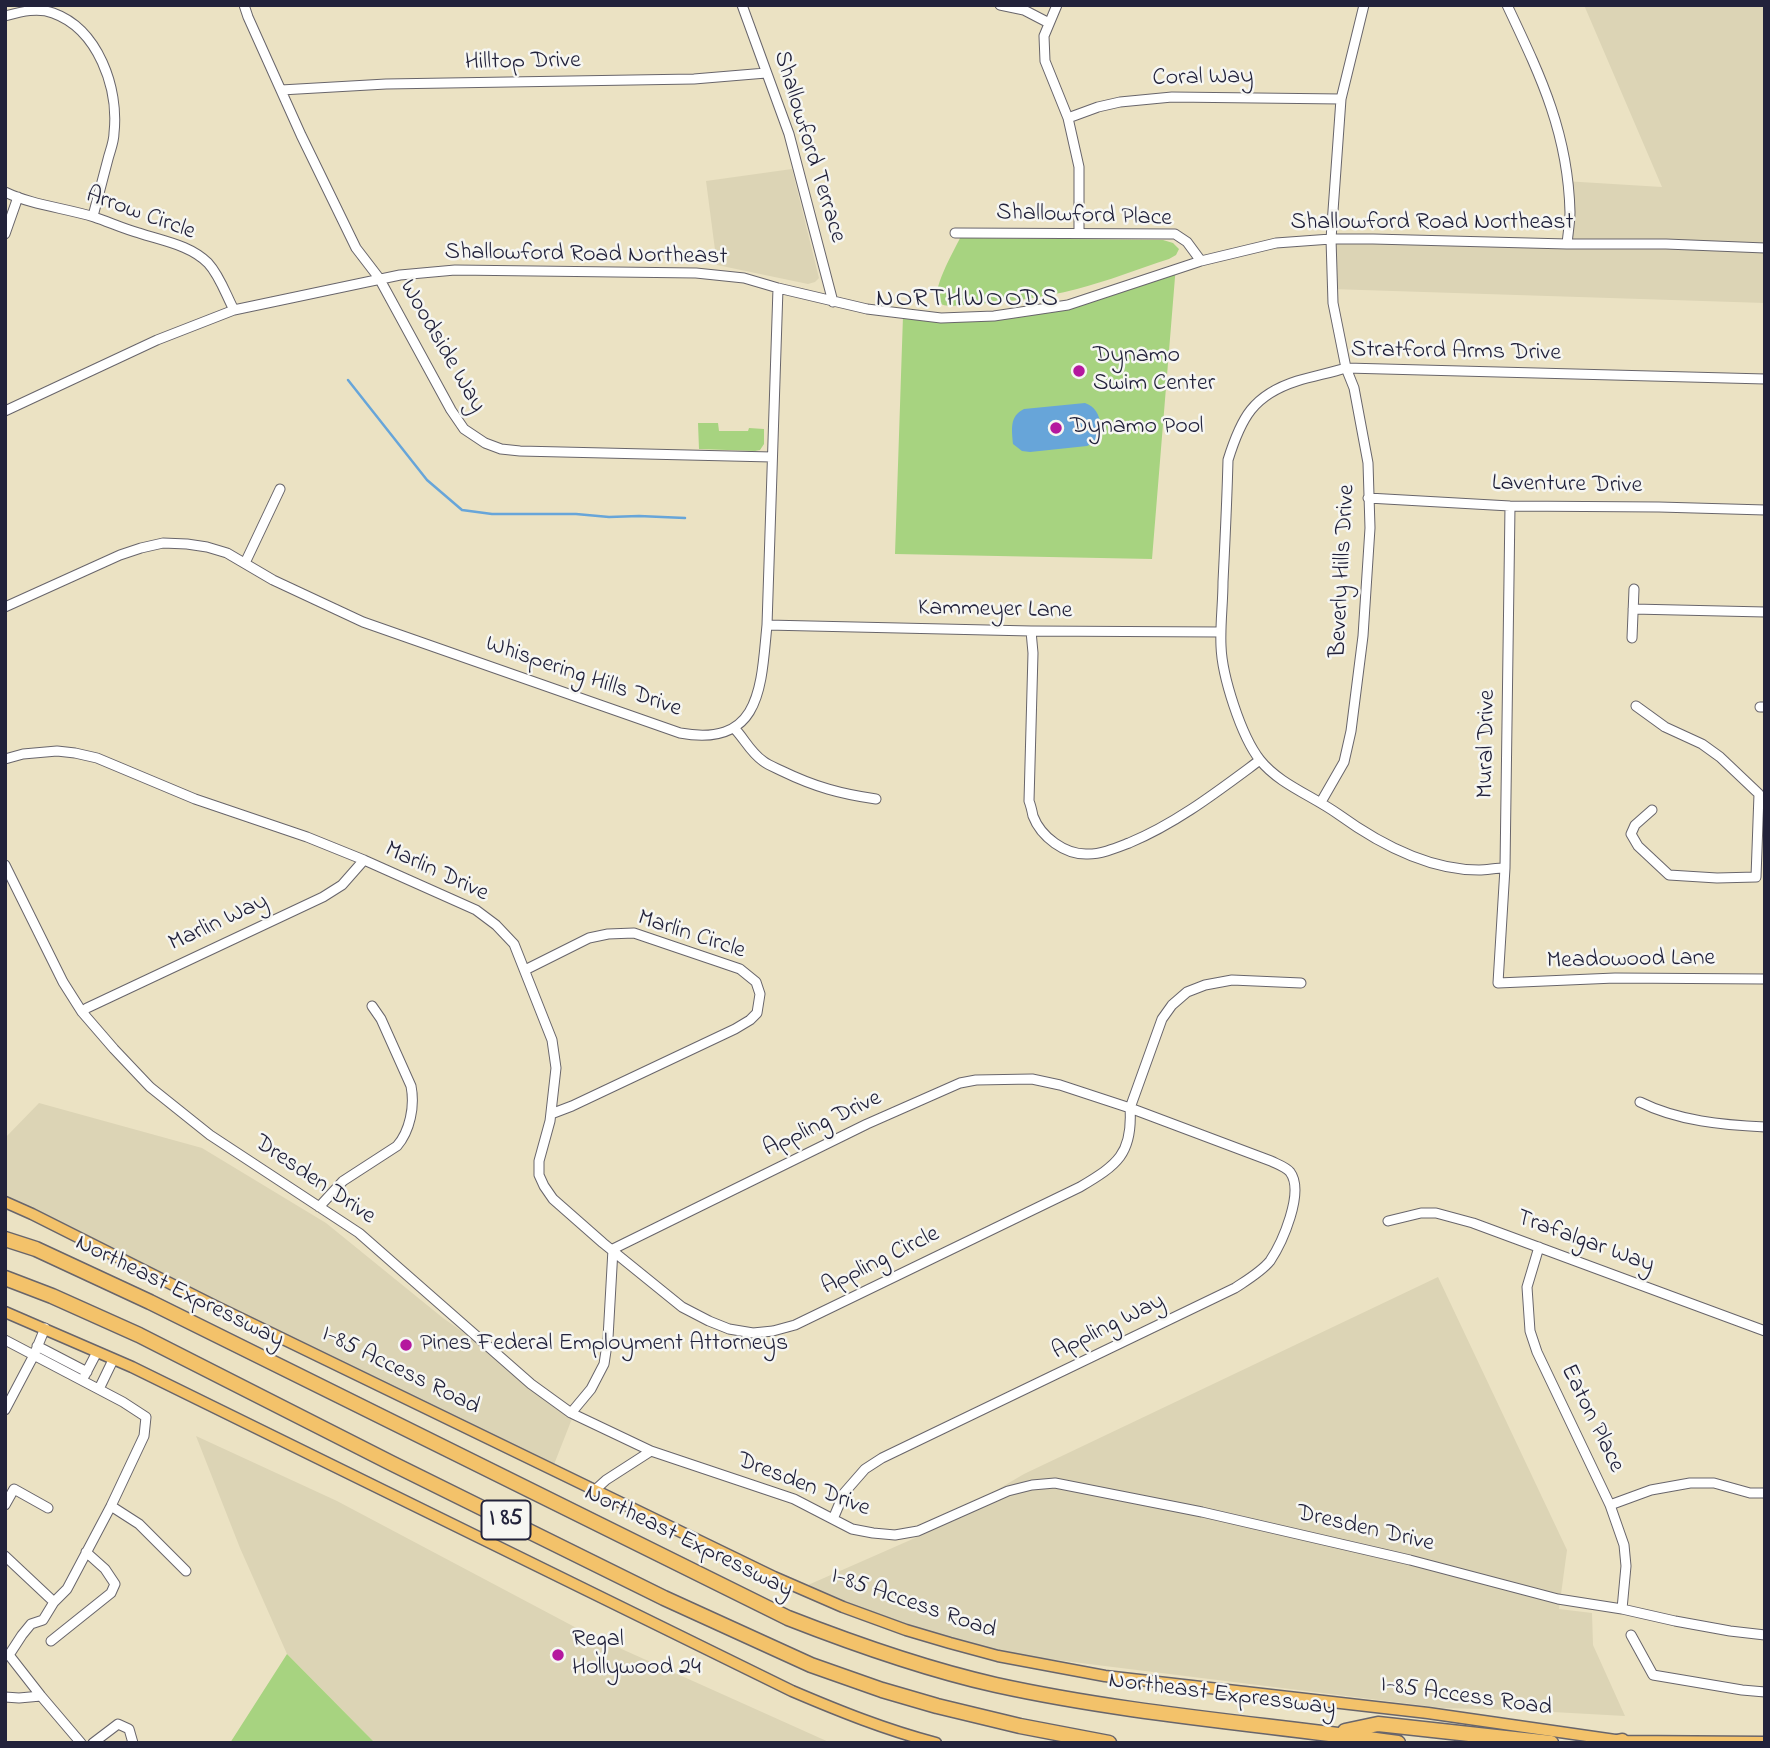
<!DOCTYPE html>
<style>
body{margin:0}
#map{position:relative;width:1770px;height:1748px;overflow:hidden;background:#ebe2c3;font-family:"Indie Flower",sans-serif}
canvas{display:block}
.frame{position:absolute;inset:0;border:7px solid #22223b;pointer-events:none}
</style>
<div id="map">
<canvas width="1770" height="1748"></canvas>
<div class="frame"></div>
</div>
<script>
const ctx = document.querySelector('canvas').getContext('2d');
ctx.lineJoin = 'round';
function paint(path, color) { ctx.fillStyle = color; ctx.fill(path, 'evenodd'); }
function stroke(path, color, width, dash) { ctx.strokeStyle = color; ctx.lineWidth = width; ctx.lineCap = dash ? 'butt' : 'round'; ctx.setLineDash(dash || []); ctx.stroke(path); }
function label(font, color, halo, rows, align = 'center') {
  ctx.font = font + ' "Indie Flower",sans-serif'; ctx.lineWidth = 5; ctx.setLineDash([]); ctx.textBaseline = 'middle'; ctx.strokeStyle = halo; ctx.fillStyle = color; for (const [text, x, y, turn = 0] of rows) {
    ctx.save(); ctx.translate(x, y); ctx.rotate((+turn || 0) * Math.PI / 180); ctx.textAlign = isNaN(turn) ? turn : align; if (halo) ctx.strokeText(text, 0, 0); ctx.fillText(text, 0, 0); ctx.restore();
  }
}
const built = new Path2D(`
 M1584 5H1765V303L1331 289 1330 240 1566 244 1564 181 1662 187Z
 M792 169 819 278 815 282 808 284 717 265 706 181Z
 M39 1103 202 1148 326 1223 443 1318 575 1411 551 1472 5 1203V1138Z
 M1438 1277 1567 1550 1559 1609 1592 1613 1593 1645 1625 1716 1517 1710 1443 1708 984 1651 950 1646 808 1585 915 1538 1024 1474Z
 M196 1436 337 1501 586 1633 831 1743H375L287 1654 240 1548Z`);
const green = new Path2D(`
 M960 238 1163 240 1173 243 1179 249 1176 255 1169 259C1138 269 1108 281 1077 289 1042 298 1007 302 971 304 963 305 945 308 939 303 929 293 955 249 960 238Z
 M1176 265 1152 559 895 554 903 316 984 315 1080 301Z
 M698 423H718L719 431H748L749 428 764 429V444L760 450 755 451 699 449Z
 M287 1654 375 1743H230Z`);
const water = new Path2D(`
 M1085 403C1104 409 1106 439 1087 446L1030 452 1022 451 1013 444C1012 430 1009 416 1024 409Z`);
const stream = new Path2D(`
 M348 380 427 480 462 510 492 514H576L609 517 639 516 685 518`);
const minor = new Path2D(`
 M244 5 248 17 301 135 356 248 379 278 451 410 464 429 485 443 501 449 520 451 772 457
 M742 5 789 134 833 302
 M1000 5 1024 10 1049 23
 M1057 5 1044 36 1045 61 1068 118 1079 167V233
 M1507 5C1540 75 1568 132 1570 212 1570 222 1568 233 1567 244
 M5 16C20 12 37 7 53 13 98 29 119 88 114 133 114 142 110 151 108 159 103 178 98 197 93 216
 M281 90 386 84 694 79 766 73
 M1068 118 1098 107 1120 102 1172 97 1341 99
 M5 192C32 205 65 208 94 217 109 222 124 229 139 233 163 241 190 245 208 263 220 276 226 295 234 310
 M955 233 1175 234 1187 242 1201 261
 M5 234 18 197
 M5 411 157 340 234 310 400 275 455 270 696 273 744 278 778 288 867 309 941 318 994 316 1068 305 1201 261 1276 243 1331 239H1373L1567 244H1666L1765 248
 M1368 498 1510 506 1659 507 1765 510
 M1510 506 1505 868 1498 983 1615 978 1765 979
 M245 563 280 489
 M5 607 120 555 141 548 163 543 187 544 207 547 227 553 273 580 363 622 680 733C762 748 761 685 767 625L778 288
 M1633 609 1765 612
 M767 625 1031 631 1221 632
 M1031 631 1033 653 1029 801C1031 806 1032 811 1033 816 1041 837 1065 855 1088 854 1102 854 1116 848 1129 843 1177 823 1218 791 1260 760
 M1632 638 1634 589
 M1636 706 1665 727 1702 744 1720 757 1759 794
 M1760 707H1765
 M734 728C744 738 750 752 763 761 768 765 776 768 782 771 815 787 841 794 876 799
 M5 759 23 754 57 751 75 753 97 758 195 799 307 837 364 860 476 910 496 925 514 944 552 1040 556 1068 550 1121 539 1161V1175L544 1186 553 1199 603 1243 682 1307 709 1321 729 1329 753 1333 773 1331 795 1325 1080 1187C1117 1165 1133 1154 1130 1108L1162 1019 1172 1005 1187 992 1205 985 1232 980 1301 983
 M1321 802 1344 762 1351 731 1363 636 1370 528 1368 463 1354 388 1346 368 1333 303 1331 239 1341 99 1364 5
 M1652 810 1635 825 1631 834 1638 846 1669 875 1717 878 1756 877 1759 794
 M5 865 63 982 82 1012 114 1049 150 1087 210 1135 359 1233 531 1384 571 1413 651 1451 794 1499 852 1529 873 1533 895 1535 918 1531 1008 1491 1032 1485 1055 1483 1202 1512 1410 1560 1558 1599 1622 1609 1675 1621 1730 1631 1765 1635
 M1505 868C1496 868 1487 870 1479 870 1427 870 1378 843 1338 814 1313 796 1279 784 1260 760 1241 736 1222 676 1221 646 1220 625 1223 603 1223 582 1225 541 1227 501 1228 460 1241 418 1253 395 1297 381 1313 376 1330 373 1346 368L1765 379
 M525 970 589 938 608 934 634 933 740 969 756 982 760 994 757 1013 750 1020 735 1029 572 1106 551 1114
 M82 1012 87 1008 323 897 342 885 364 860
 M1640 1102C1678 1121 1723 1125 1765 1127
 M319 1207 343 1181 397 1146C410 1131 415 1106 411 1086L381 1019 372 1006
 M1388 1221 1421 1213H1436L1473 1223 1765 1331
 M1539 1247 1527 1287 1530 1331 1537 1352 1610 1505 1624 1545 1626 1566 1622 1609
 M5 1340 123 1402 146 1417 144 1436 111 1506 67 1589 54 1602 43 1620 31 1624 22 1635 9 1655
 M37 1346 87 1372
 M85 1375 97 1352
 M99 1389 113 1360
 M5 1410 34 1355 45 1328
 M571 1413 591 1389 604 1364 608 1338 613 1249 867 1124 960 1083 976 1080 1032 1079 1060 1085 1130 1108 1271 1161C1277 1164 1286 1167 1290 1172 1305 1192 1282 1243 1270 1261 1261 1272 1247 1280 1235 1288L882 1458 865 1469 844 1493 833 1519
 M595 1490 606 1480 651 1451
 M5 1505 14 1489 48 1508
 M1610 1505 1651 1490 1690 1483H1714L1750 1493H1765
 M111 1506 139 1524 186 1571
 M5 1556 54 1602
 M1631 1635 1653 1675 1742 1690 1765 1692
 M51 1641 111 1593 115 1584 105 1569 86 1552
 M9 1655 41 1696 81 1743
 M5 1697 19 1698 41 1696
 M93 1743 118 1724 129 1729 133 1743`);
const major = new Path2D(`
 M5 1202 32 1214 213 1305 774 1577 843 1607 906 1630 950 1643 998 1656 1105 1676 1428 1713 1622 1741 1765 1742
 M5 1312 132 1367 792 1691C839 1711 886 1730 936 1743`);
const highway = new Path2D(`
 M5 1239 36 1249 150 1302 788 1618C857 1645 925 1669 996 1685 1128 1714 1264 1724 1398 1743
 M5 1278 52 1296 139 1335 391 1463 664 1598 811 1665 882 1690 937 1706 1020 1726 1109 1743
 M1345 1731 1378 1724 1551 1743
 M1613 1743 1622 1741`);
const markers = [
 [1079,371,7,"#b5179e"],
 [1056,428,7,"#b5179e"],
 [406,1345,7,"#b5179e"],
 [558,1655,7,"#b5179e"]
];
const shields = [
 [506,1520,49]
];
const shieldNames = [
 ["I 85",506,1520]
];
const streetNames = [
 ["Hilltop Drive",523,63,-1],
 ["Coral Way",1203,79,-1],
 ["Shallowford Terrace",808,147,73],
 ["Arrow Circle",140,215,20],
 ["Shallowford Place",1084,217,2],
 ["Shallowford Road Northeast",1432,224],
 ["Shallowford Road Northeast",586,256,1],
 ["Woodside Way",441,347,60],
 ["Stratford Arms Drive",1456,353,1],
 ["Laventure Drive",1567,486,1],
 ["Beverly Hills Drive",1344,571,-87],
 ["Kammeyer Lane",995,611,1],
 ["Whispering Hills Drive",583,678,19],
 ["Mural Drive",1488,744,-89],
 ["Marlin Drive",436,873,25],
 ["Marlin Way",219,924,-25],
 ["Marlin Circle",691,936,18],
 ["Meadowood Lane",1631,961,-1],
 ["Appling Drive",823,1125,-25],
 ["Dresden Drive",314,1181,34],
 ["Trafalgar Way",1585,1243,20],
 ["Appling Circle",881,1262,-26],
 ["Northeast Expressway",179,1293,26],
 ["Appling Way",1109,1328,-26],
 ["I-85 Access Road",400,1372,26],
 ["Eaton Place",1591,1419,64],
 ["Dresden Drive",803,1486,21],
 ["Dresden Drive",1365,1530,13],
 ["Northeast Expressway",688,1543,26],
 ["I-85 Access Road",913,1605,19],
 ["Northeast Expressway",1222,1696,7],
 ["I-85 Access Road",1466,1698,8]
];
const poiNames = [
 ["Dynamo",1093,357],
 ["Swim Center",1093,385],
 ["Dynamo Pool",1070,428],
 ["Pines Federal Employment Attorneys",420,1345],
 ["Regal",572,1641],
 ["Hollywood 24",572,1669]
];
const neighbourhoodNames = [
 ["NORTHWOODS",968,301]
];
paint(built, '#dcd4b5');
paint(green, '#a7d380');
paint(water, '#67a5d9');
stroke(stream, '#67a5d9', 2.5);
stroke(minor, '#68656b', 11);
stroke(major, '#68656b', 13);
stroke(highway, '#68656b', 17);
stroke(minor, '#fff', 9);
stroke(major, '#f3c26a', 10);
stroke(highway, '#f3c26a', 14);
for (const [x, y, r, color] of markers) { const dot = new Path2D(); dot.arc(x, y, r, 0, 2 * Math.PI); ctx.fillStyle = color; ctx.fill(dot); stroke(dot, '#f6f6f2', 2.5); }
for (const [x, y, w] of shields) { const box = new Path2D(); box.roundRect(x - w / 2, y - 19.5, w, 39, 5); ctx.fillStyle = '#f6f6f2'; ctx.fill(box); stroke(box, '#22223b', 2); }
label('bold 23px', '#22223b', null, shieldNames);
label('24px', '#22223b', '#f6f6f2', streetNames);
label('24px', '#22223b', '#f6f6f2', poiNames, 'left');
ctx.letterSpacing = '2px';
label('26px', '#22223b', '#f6f6f2', neighbourhoodNames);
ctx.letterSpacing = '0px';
</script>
